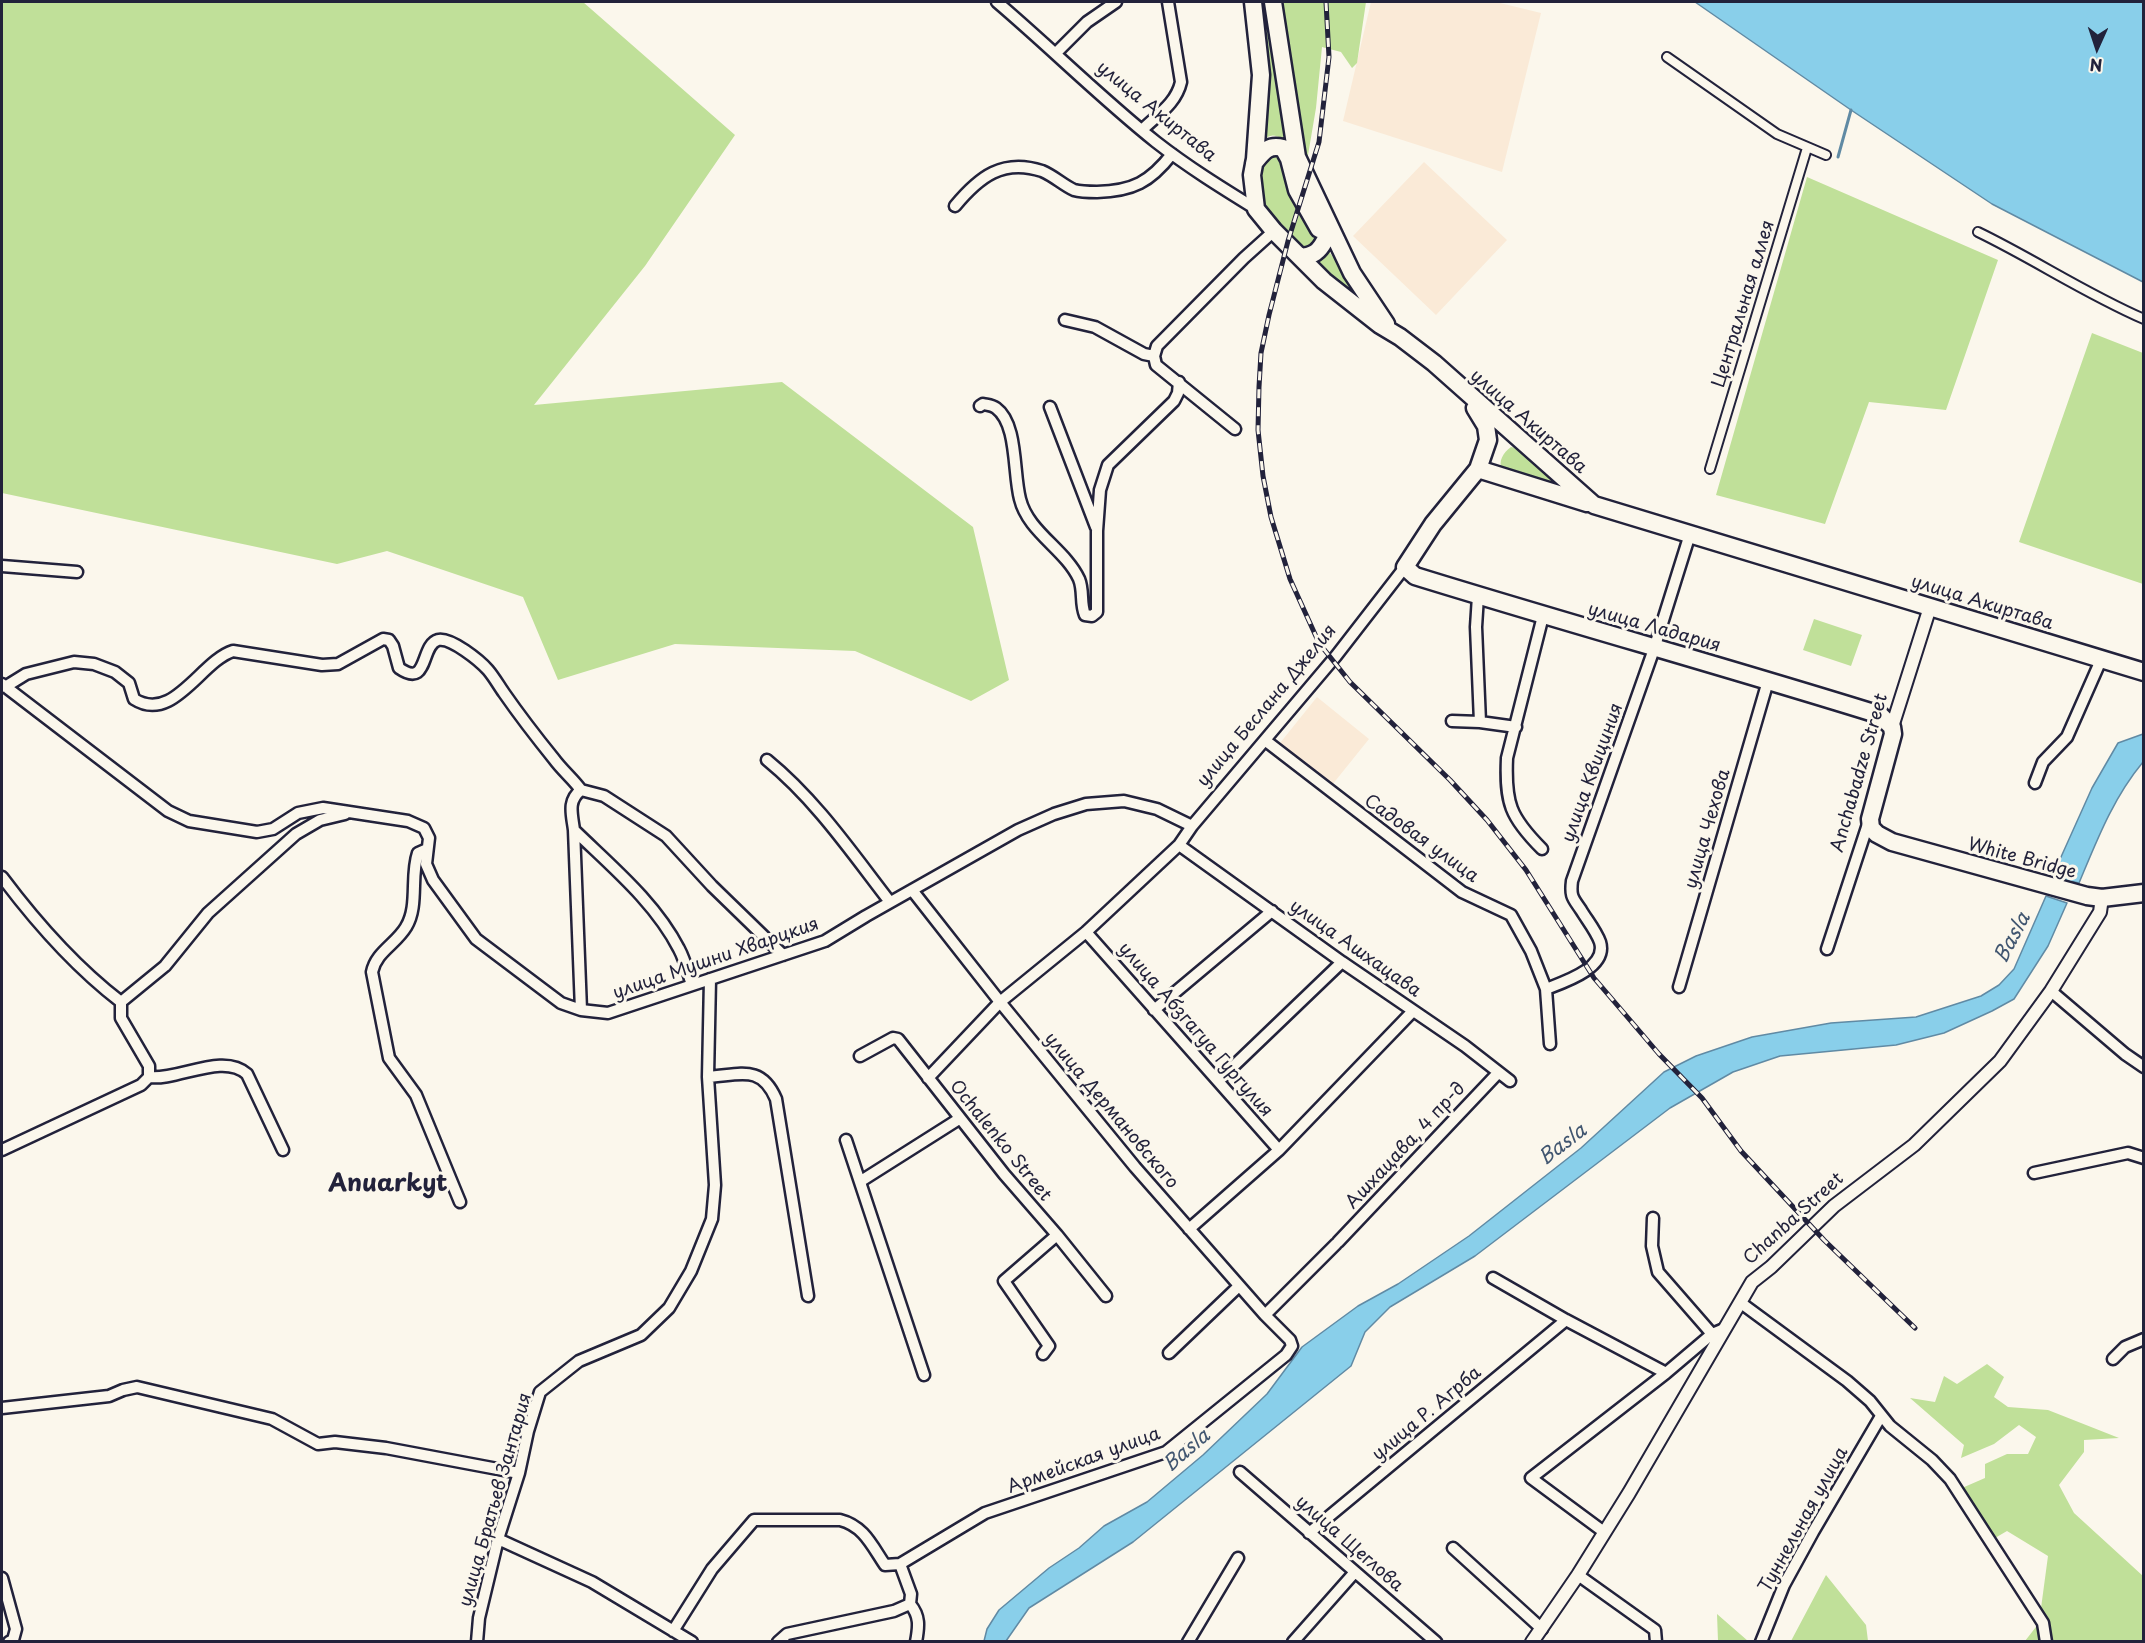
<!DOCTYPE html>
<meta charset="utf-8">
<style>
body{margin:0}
#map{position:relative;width:2145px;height:1643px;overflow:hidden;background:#fbf7ec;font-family:"Playpen Sans",sans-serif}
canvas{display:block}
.frame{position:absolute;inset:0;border:3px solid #22223b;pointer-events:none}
.north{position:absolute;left:2067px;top:18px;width:60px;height:60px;-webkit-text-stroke:4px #fbf7ec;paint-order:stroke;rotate:183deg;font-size:16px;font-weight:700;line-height:24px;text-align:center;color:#22223b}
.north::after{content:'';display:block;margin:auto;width:21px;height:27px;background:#22223b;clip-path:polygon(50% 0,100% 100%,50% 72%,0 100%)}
</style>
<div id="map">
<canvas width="2145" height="1643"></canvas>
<div class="frame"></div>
<div class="north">N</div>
</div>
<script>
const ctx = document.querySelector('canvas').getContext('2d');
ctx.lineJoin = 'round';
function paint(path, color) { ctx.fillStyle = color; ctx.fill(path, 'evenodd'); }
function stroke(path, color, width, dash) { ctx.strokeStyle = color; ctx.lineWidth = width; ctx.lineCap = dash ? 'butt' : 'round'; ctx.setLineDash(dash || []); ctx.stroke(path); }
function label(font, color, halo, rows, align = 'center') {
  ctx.font = font + ' "Playpen Sans",sans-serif'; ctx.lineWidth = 6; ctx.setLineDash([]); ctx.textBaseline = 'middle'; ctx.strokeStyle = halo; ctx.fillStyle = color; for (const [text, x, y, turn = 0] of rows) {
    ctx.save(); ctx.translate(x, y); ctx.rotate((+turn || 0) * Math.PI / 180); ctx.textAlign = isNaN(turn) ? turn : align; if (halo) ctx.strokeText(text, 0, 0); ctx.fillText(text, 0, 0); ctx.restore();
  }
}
const built = new Path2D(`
 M1371 2H1496L1541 13 1502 172 1343 121Z
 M1424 162 1507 240 1436 315 1353 236Z
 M1317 697 1369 739 1328 790 1276 748Z`);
const green = new Path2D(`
 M2 2H583L735 135 645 266 534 405 782 382 973 527 1009 680 971 701 855 651 675 644 558 680 523 597 387 551 337 564 2 493Z
 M1268 2 1284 134 1283 139C1274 134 1269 134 1262 142L1258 3Z
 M1279 2H1366L1357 63 1352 68 1341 52 1322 47 1316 108 1307 161 1301 145Z
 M1274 151 1282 157 1316 236 1315 246 1300 251 1266 210 1260 196 1258 175 1262 162Z
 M1807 177 1998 260 1946 410 1869 402 1825 524 1716 495Z
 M1327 249 1336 261 1356 300 1311 264Z
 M2092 333 2143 353V584L2019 542Z
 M1511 447 1516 448 1570 493 1502 470C1498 461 1503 453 1511 447Z
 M1814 619 1862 635 1851 666 1803 650Z
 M1987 1364 2004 1377 1994 1397 2008 1407 2048 1410 2119 1438 2084 1440V1452L2059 1485 2074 1513 2143 1576V1641H2025L2039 1623 2048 1556 2007 1531 1995 1538 1962 1488 1985 1478V1464L2007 1454H2028L2036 1437 2019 1425 1994 1444 1961 1458 1964 1445 1910 1398 1935 1402 1944 1376 1957 1384Z
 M1826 1575 1866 1625 1868 1641H1791Z
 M1717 1614 1748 1641H1718Z`);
const water = new Path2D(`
 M1695 2H2143V282L1992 204 1851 110Z
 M2143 734V762C2113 798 2097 840 2079 883L2052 877 2092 788 2118 743Z
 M2046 896 2067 903 2048 946 2014 999 1992 1011 1944 1033 1896 1045 1780 1056 1733 1072 1670 1108 1475 1256 1390 1307 1365 1332 1351 1366 1133 1542 1029 1608 1006 1641H984L987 1629 999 1610 1049 1568 1079 1548 1104 1526 1147 1502 1203 1455 1267 1394 1302 1347 1358 1306 1398 1284 1469 1236 1581 1148 1664 1072 1696 1056 1752 1037 1831 1023 1916 1017 1981 996 1999 985 2014 969Z`);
const stream = new Path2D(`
 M1838 157 1851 110`);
const pedestrian = new Path2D(`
 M1667 57 1777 134 1826 155
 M1978 232C2034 259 2086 294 2144 319
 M1710 469 1807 148`);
const minor = new Path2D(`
 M997 2C1051 48 1101 98 1156 142 1188 167 1222 188 1256 209
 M1056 53 1087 22 1116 2
 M1142 130C1157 115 1176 104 1181 82L1168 2
 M955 206C979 177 1003 158 1042 171 1054 176 1063 185 1074 190 1081 192 1091 192 1097 192 1133 191 1150 182 1172 154
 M1065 320 1095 327 1144 354 1154 356
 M980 406 983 404C987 405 992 405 996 408 1018 424 1013 473 1020 499 1028 532 1065 549 1079 579 1084 591 1080 603 1085 615L1092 616 1097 612V531L1100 490 1108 465 1174 401 1178 393 1179 382
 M1050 407 1096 527
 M1235 429 1156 365 1154 356 1157 346 1244 258 1274 231
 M2 566 77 572
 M1478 596 1476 627 1480 722
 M2 684 168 811 189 821 257 832 273 829 298 813 323 808 408 821 424 828 429 838 426 864 433 880 476 939 561 1003 581 1010 608 1013 825 941 866 916 1018 830 1054 814 1086 804 1124 801 1157 809 1192 826
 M5 687 26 674 74 662 94 664 115 672 129 683 134 699C173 724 201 661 233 651L322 665 338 664 383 639 389 640 393 646 399 668C429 689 420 645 438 640 451 637 480 661 488 670 494 677 499 686 504 693 520 716 537 738 554 759 562 770 573 779 581 790
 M1452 721 1480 722 1516 727
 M1266 741 1462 892 1511 915 1531 951 1546 989 1550 1044
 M767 760C816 800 852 853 890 902
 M2035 783 2043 762 2067 737 2101 660
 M581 790 604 796 666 836 712 886 783 955
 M574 830C611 866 655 902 679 949 685 960 688 973 692 985
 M1179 845 1342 962 1465 1046 1510 1081
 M427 849 418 853C410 876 419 906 406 927 396 944 376 952 372 972L389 1058 416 1095 460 1202
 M1542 849C1510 817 1505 803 1507 758L1543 616
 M2 877C35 921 78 969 121 1002
 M1086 932 1279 1150
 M1827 949 1869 821
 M1679 987 1768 681
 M1546 989C1564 982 1608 968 1600 942 1596 931 1587 920 1581 910 1573 898 1570 897 1572 881L1654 649 1690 534
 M2051 991 2125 1054 2144 1067
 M581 1010 574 830C572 814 567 801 581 790
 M1154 1010 1272 911
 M860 1056 893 1038 898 1039 1004 1174 1057 1235 1106 1296
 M149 1077C177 1081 223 1052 247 1074L283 1150
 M708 1077C740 1075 761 1064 776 1099L808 1296
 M928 1078 1000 1002 1086 932 1179 845 1192 826 1336 656 1405 567
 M1218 1081 1342 962
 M846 1140 924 1375
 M2 1150 141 1085 149 1077V1066L121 1018V1002L165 966 208 913 296 834 320 820 345 814
 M2034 1173 2128 1153 2144 1158
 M861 1181 959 1119
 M1653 1218 1652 1246 1658 1272 1712 1334 1715 1341
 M1189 1229 1279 1150 1413 1011
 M1338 1242 1498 1073
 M1493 1278 1566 1320 1666 1373
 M1741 1303 1847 1381 1870 1401 1890 1426 1932 1460 1950 1479 2043 1623 2046 1642
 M1265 1315 1336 1244
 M1169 1353 1239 1286
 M1043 1354 1049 1346 1004 1281 1057 1235
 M2113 1359 2125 1347 2144 1339
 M2 1408 109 1396 123 1390 137 1387 272 1419 318 1444 335 1442 386 1448 519 1473
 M1240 1472 1436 1642
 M1604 1532 1531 1478 1666 1373 1712 1334 1724 1329
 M1309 1533 1566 1320
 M498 1539 592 1582 692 1642
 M1453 1548 1542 1629
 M900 1564 911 1594 910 1604C920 1616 919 1626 916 1642
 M1578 1575 1655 1630 1656 1642
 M2 1578 16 1629 13 1640 9 1642
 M673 1631 712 1569 754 1520H840C864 1526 872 1546 885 1565L900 1564 985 1513 1166 1452 1286 1355 1292 1346 1290 1340 1265 1315 1135 1167 1000 1002 912 890
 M477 1642 479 1618 498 1539 519 1473 528 1431 540 1392 579 1361 641 1335 669 1308 691 1271 712 1219 715 1185 708 1077 710 979
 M778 1642 787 1634 894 1611 910 1604
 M1188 1642 1238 1558
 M1293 1642 1355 1572
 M1761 1642 1784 1585 1813 1532 1881 1416`);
const tertiary = new Path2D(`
 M1892 727 1930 607
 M1532 1642 1578 1575 1629 1493 1752 1282 1771 1267 1834 1206 1914 1145 2000 1061 2051 991 2100 912 2102 898`);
const trunk = new Path2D(`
 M1253 2 1261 75 1255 159 1252 175 1256 209 1274 231 1324 281 1380 325 1400 337 1434 363 1594 505 2144 672
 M1273 2 1297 157 1352 273 1386 324
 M1289 159 1297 190 1319 229
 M1254 163C1263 152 1268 144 1283 148L1289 159
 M1300 257C1313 256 1319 252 1325 240
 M1475 408 1486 426 1488 440 1478 469 1433 524 1405 567 1415 576C1570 624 1726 667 1880 715L1892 727 1893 734 1870 819 1871 828 1877 834 1892 842 2087 896 2102 898 2144 893
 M1478 469 1587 503`);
const rail = new Path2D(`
 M1326 2 1329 57 1319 142 1288 241 1269 315 1261 353 1259 387 1258 430 1263 476 1271 517 1290 579 1319 643 1350 682 1450 780 1487 820 1526 870 1594 978 1659 1054 1702 1098 1741 1151 1824 1240 1915 1328`);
const streetNames = [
 ["улица Акиртава",1156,112,39],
 ["Центральная аллея",1744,304,-73],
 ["улица Акиртава",1528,422,41],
 ["улица Акиртава",1982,603,17],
 ["улица Ладария",1654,628,16],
 ["улица Беслана Джелия",1267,706,-50],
 ["улица Квициния",1593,773,-70],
 ["Anchabadze Street",1860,773,-74],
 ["улица Чехова",1708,829,-74],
 ["Садовая улица",1421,839,36],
 ["White Bridge",2022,859,15],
 ["улица Ашхацава",1355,949,35],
 ["улица Мушни Хварцкия",716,959,-19],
 ["улица Абзгагуа Гургулия",1195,1030,49],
 ["улица Дермановского",1111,1111,50],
 ["Ochalenko Street",1000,1141,51],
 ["Ашхацава, 4 пр-д",1406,1146,-47],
 ["Chanba Street",1794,1219,-42],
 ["улица Р. Агрба",1427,1414,-40],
 ["Армейская улица",1084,1461,-20],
 ["улица Братьев Зантария",496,1500,-74],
 ["Туннельная улица",1804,1520,-61],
 ["улица Щеглова",1349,1544,41]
];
const waterNames = [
 ["Basla",2013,938,-62],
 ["Basla",1563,1145,-37],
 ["Basla",1187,1451,-40]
];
const districtNames = [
 ["Anuarkyt",388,1184]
];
paint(built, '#faead7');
paint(green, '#c0e099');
paint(water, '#89cfea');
stroke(water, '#608aa4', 1.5);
stroke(stream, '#608aa4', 3);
stroke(pedestrian, '#22223b', 12);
stroke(minor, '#22223b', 15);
stroke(tertiary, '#22223b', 16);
stroke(trunk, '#22223b', 21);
stroke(pedestrian, '#fbf7ec', 8);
stroke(minor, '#fbf7ec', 10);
stroke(tertiary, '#fbf7ec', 12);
stroke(trunk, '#fbf7ec', 16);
stroke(rail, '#22223b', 5);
stroke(rail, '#fbf7ec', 3, [9]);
label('18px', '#22223b', '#fbf7ec', streetNames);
label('italic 20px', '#415670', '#fbf7ec', waterNames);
label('bold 24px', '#22223b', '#fbf7ec', districtNames);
</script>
